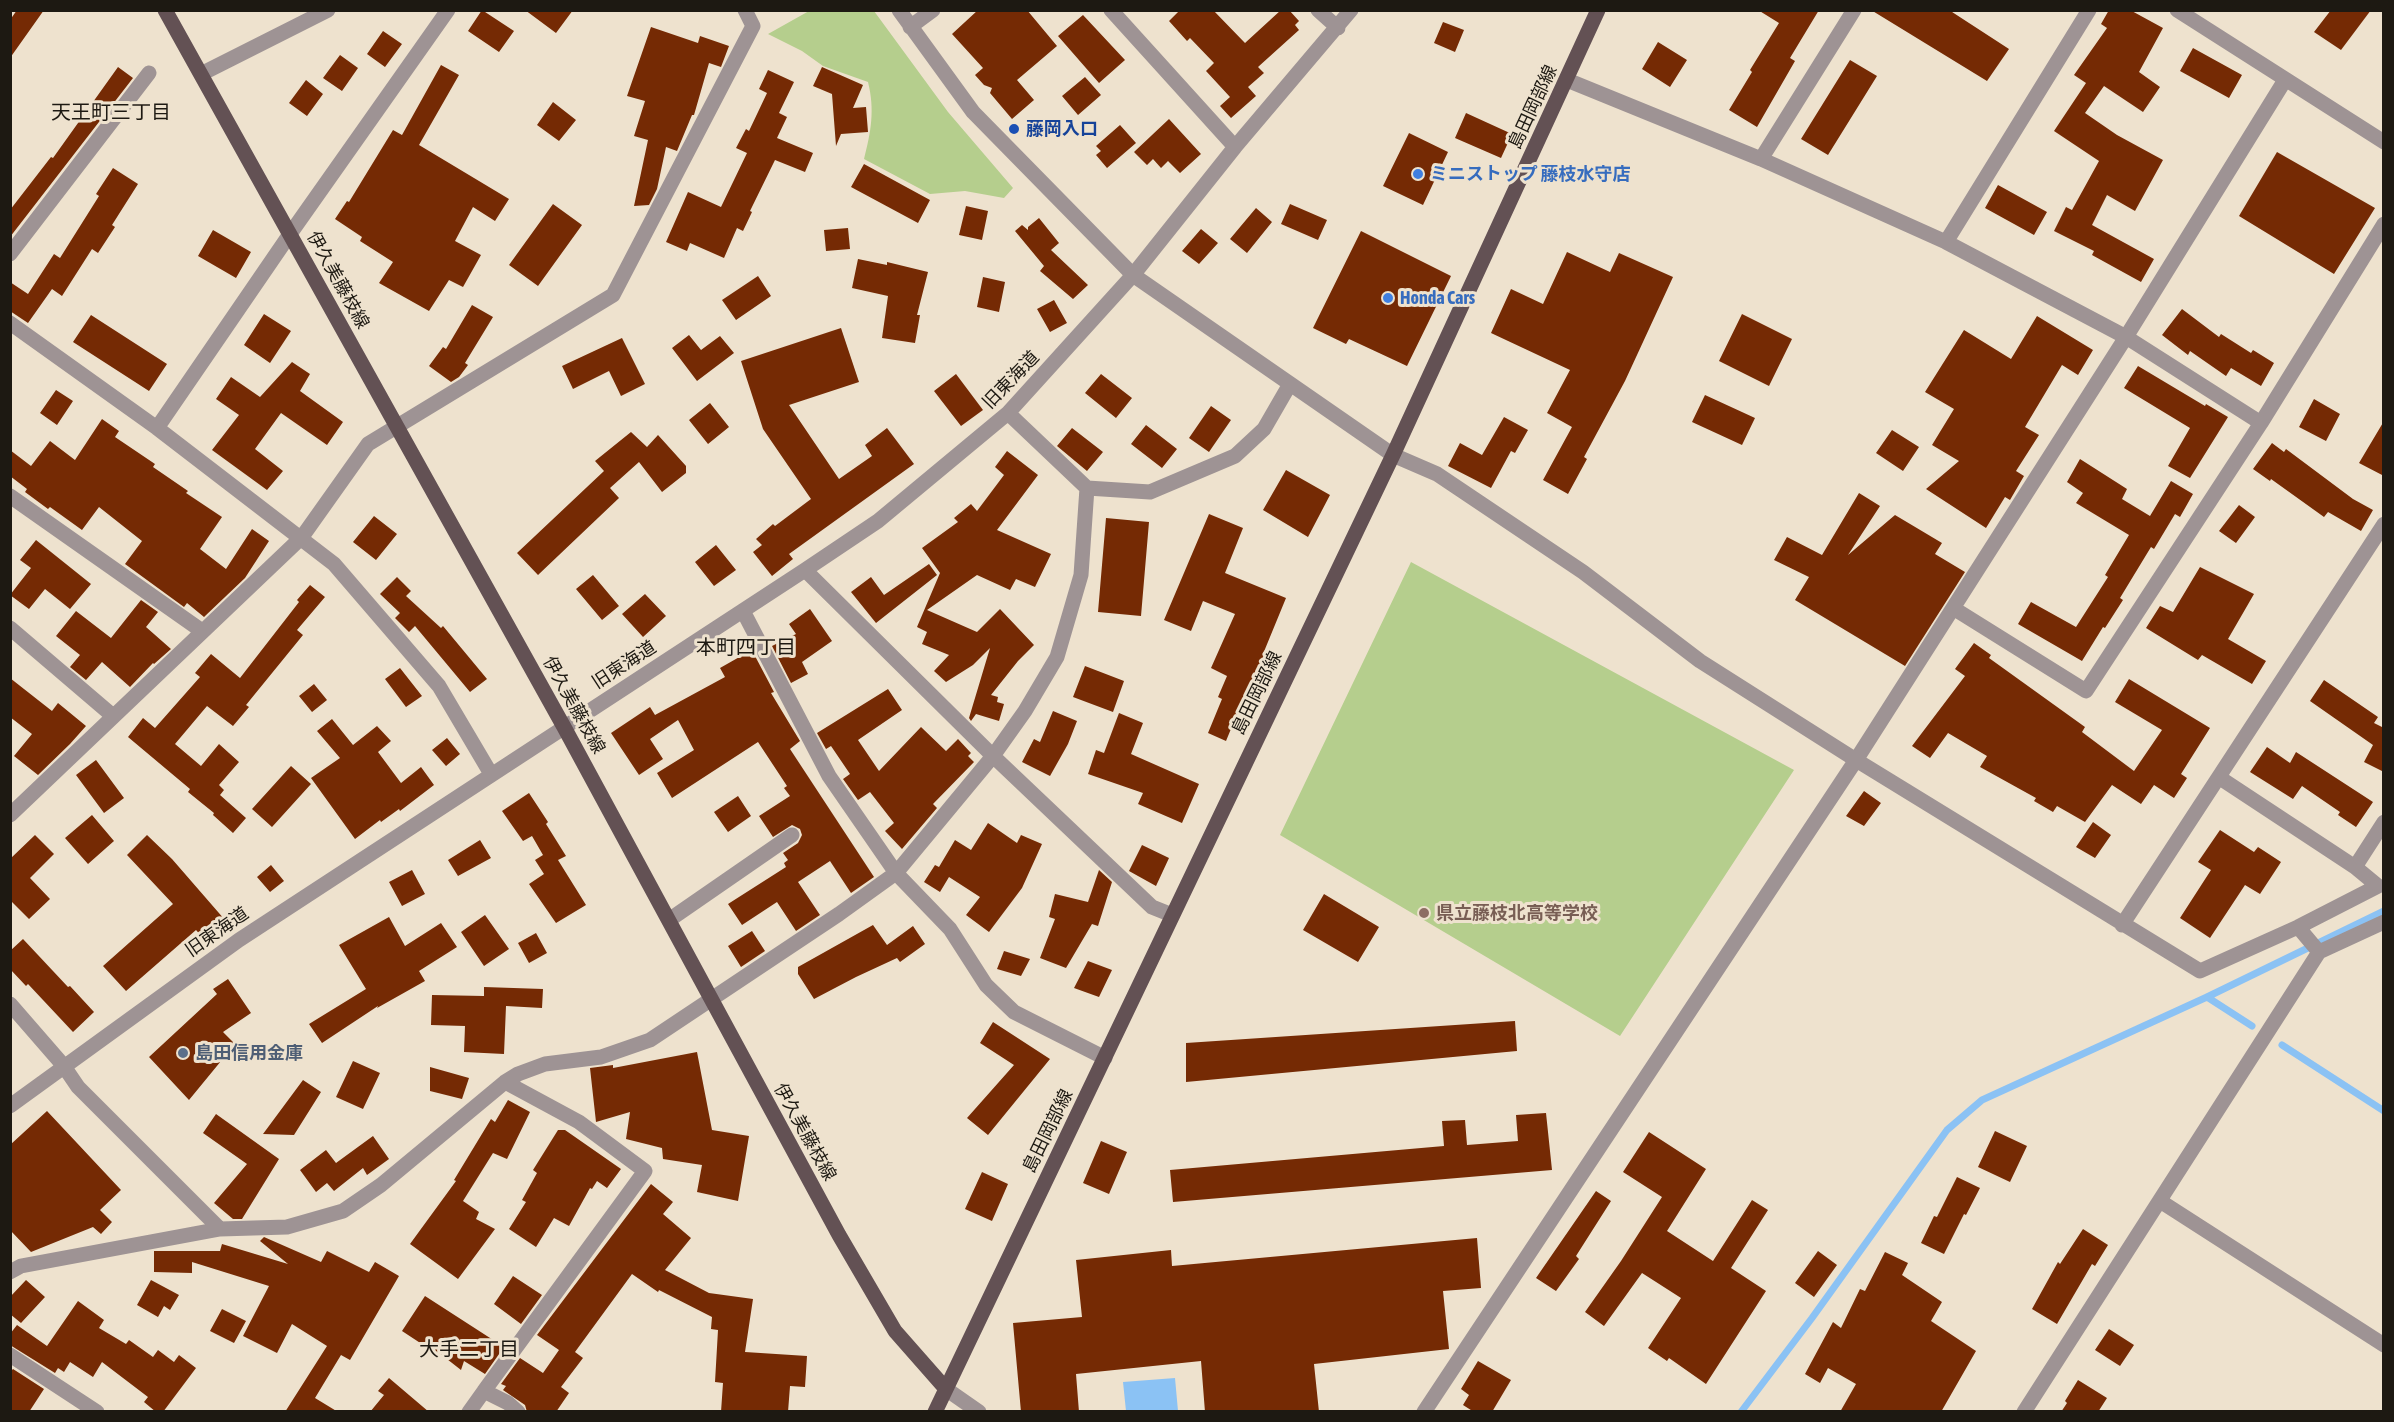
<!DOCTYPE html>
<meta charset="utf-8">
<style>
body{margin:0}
#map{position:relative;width:2394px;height:1422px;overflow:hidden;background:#eee2ce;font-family:"Asap Condensed",sans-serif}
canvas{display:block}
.frame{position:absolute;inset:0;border:12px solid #1d1912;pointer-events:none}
</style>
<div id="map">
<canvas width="2394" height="1422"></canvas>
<div class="frame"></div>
</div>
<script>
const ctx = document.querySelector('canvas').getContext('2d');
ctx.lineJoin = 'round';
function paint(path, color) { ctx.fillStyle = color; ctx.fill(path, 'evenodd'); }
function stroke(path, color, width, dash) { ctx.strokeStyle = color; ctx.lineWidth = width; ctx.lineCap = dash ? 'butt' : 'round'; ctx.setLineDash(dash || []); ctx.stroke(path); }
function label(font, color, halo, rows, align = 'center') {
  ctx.font = font + ' "Asap Condensed","Noto Sans JP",sans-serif'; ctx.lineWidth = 6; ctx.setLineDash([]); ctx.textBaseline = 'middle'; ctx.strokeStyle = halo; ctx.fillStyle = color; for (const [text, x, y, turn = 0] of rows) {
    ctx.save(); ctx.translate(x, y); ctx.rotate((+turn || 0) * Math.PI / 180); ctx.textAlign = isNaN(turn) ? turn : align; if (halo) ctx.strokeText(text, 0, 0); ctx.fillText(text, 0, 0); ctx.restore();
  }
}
const green = new Path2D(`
 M809 11H874L948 112 1013 188 1004 198 965 191 930 194 864 159C871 132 875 110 868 82L823 66 802 51 768 34Z
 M1411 562 1794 770 1620 1036 1280 835Z`);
const water = new Path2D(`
 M1175 1378 1178 1411H1126L1123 1382Z`);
const stream = new Path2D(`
 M2207 997 2252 1026
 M2282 1045 2384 1111
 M1741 1412 1812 1318 1947 1130 1982 1100 2207 997 2384 911`);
const building = new Path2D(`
 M17 10H44L10 58V20Z
 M482 10 514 31 499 52 468 31Z
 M525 10H573L556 33Z
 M978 10H1027L1057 46 1017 80 1034 100 1012 119 990 93 992 88 984 85 975 75 983 68 952 34Z
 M1180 10H1213L1245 43 1281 10H1289L1299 21 1295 25 1299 30 1258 67 1264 73 1248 87 1256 96 1231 118 1220 106 1230 97 1206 71 1214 63 1190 38 1187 41 1169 21Z
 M1758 10H1819L1790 58 1795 61 1757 127 1729 110 1752 72 1750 70 1779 23Z
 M1871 10H1949L2009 49 1987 81Z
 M2109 10H2130L2163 28 2139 72 2160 87 2143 112 2104 86 2085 113 2117 135 2163 160 2135 211 2107 195 2092 225 2154 259 2141 282 2092 255 2094 251 2054 231 2066 207 2072 210 2099 161 2054 131 2086 83 2074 75 2107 28 2101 24Z
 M2331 10H2371L2341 50 2314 32Z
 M1083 15 1125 60 1099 83 1058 36Z
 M1443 22 1464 30 1455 52 1434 43Z
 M651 27 698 43 700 36 729 46 721 67 709 63 694 115H692L677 151 666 147 657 189 649 205 634 206 648 140 634 136 645 101 627 96Z
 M383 31 402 44 385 67 367 54Z
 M1658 42 1687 60 1670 87 1642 69Z
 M2193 48 2242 75 2229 98 2180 71Z
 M340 55 358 68 342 91 323 78Z
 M1850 60 1877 76 1828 155 1801 139Z
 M441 65 459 75 419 145 509 199 495 221 473 207 455 241 481 255 463 287 449 280 429 311 379 283 393 262 360 241 362 237 335 219 347 201 349 202 393 130 402 135Z
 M118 67 133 78 10 237V210L51 157 53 158Z
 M822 67 863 85 853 108 866 107 868 132 841 134 836 146 832 94 813 86Z
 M768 70 794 82 779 113 787 117 777 138 813 153 805 172 775 160 750 211 752 212 743 231 737 228 724 258 690 243 687 251 666 242 688 192 721 207 747 153 736 148 746 129 749 131 767 93 759 89Z
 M1085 77 1101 95 1078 115 1062 96Z
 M306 80 323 94 307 116 289 103Z
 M553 102 576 120 559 141 537 125Z
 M1466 113 1512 134 1501 158 1455 138Z
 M1169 119 1201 154 1180 173 1168 161 1161 168 1153 159 1147 165 1134 152Z
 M1120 125 1136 143 1107 168 1096 155 1101 151 1096 146Z
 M1409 133 1448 152 1423 205 1383 186Z
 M2277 152 2375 208 2334 274 2239 216Z
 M864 164 930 200 918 223 851 187Z
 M113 168 138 184 112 225 115 227 98 253 92 249 62 296 52 289 28 323 10 311V282L28 294 54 254 60 258 99 196 96 194Z
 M1998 185 2047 212 2034 235 1985 208Z
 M553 204 582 225 538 286 509 265Z
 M1290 204 1327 220 1318 240 1281 224Z
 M966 206 988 211 982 240 959 235Z
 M1256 208 1272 222 1247 253 1230 239Z
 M1039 218 1059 243 1051 250 1088 285 1073 299 1040 271 1044 266 1015 231 1022 225 1028 230V227Z
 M848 228 850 249 826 251 824 230Z
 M1201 229 1218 243 1199 264 1182 251Z
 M213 230 251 252 236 278 198 256Z
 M1361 231 1451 276 1407 366 1349 339 1346 344 1313 328Z
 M1567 252 1610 272 1619 253 1673 277 1625 381 1584 457 1587 459 1568 494 1543 480 1572 427 1547 413 1570 370 1491 333 1511 289 1543 304Z
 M858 259 887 265V262L928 272 917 315H920L915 343 882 338 888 296 852 288Z
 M758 276 771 296 736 320 722 300Z
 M983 277 1005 282 999 312 977 307Z
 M1054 300 1067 323 1050 332 1037 309Z
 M472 305 493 317 465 363 468 365 459 377 451 382 429 366 443 347 446 349Z
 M2182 309 2219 337 2221 334 2251 353 2253 350 2274 363 2261 386 2231 368 2226 376 2190 351 2188 355 2162 335Z
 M264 314 291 331 270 363 244 345Z
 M1742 314 1792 339 1769 386 1719 361Z
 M91 315 167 364 149 391 73 342Z
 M2037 316 2093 350 2078 375 2062 365 2025 427 2039 435 2016 471 2024 476 2010 500 2005 497 1986 528 1926 489 1959 461 1932 445 1954 409 1925 392 1964 330 2011 359Z
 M841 328 859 382 789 405 839 479 872 456 865 445 887 428 914 464 789 554 793 559 772 576 753 552 762 545 756 539 773 524 775 526 811 499 763 429 741 361Z
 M689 335 701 350 720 336 734 353 697 381 672 348Z
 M622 338 645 384 621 396 609 371 573 389 562 366Z
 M292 362 310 374 300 391 343 422 327 445 281 413 255 449 283 471 267 490 212 450 239 415 216 399 231 377 260 397Z
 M2138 366 2205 406 2206 404 2228 417 2190 478 2168 466 2190 428 2124 388Z
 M956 374 983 410 961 426 934 391Z
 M1101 374 1132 398 1116 418 1085 393Z
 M56 390 73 401 57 425 40 413Z
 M1705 395 1755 418 1742 445 1692 422Z
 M2314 399 2340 414 2326 441 2299 427Z
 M710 403 729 427 708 444 689 420Z
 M1211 406 1231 420 1209 452 1189 438Z
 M1504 417 1528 430 1515 453 1511 451 1491 488 1448 466 1460 443 1482 455Z
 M102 419 119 431 115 437 155 464 153 467 188 491 186 493 222 517 200 549 226 569 252 529 269 541 245 578 204 617 187 603 184 607 125 564 142 541 99 507 82 530 50 507 48 509 25 492 27 489 10 476V450L31 466 50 441 75 460Z
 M2384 421V476L2359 463Z
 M1146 425 1177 449 1162 468 1131 444Z
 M1072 428 1103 452 1087 471 1057 446Z
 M1892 430 1919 447 1903 471 1876 453Z
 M631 432 647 447 658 435 686 466V473L662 492 639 462 610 488 619 498 538 575 517 553 604 471 595 461Z
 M2272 443 2284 452 2286 449 2353 499 2373 510 2361 531 2328 512 2324 517 2271 479 2270 481 2253 469Z
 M1007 451 1038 475 997 530 1051 554 1035 587 1016 579 1010 590 977 575 927 610 977 632 1000 609 1034 645 1018 661 991 695 998 697 997 702 1004 704 999 721 976 714 971 721 969 718 990 648 973 665 946 682 934 671 949 655 922 644 927 632 917 627 940 573 922 548 958 522 954 518 971 504 977 511 1004 475 995 467Z
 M2080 459 2127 489 2122 499 2150 516 2171 481 2193 494 2180 517 2175 514 2154 549 2151 547 2120 598 2123 600 2105 628 2103 627 2082 661 2018 624 2031 602 2076 627 2108 577 2105 575 2129 535 2076 503 2083 493 2067 482Z
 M1286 470 1330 495 1308 537 1263 510Z
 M1859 493 1880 506 1848 555 1895 515 1942 543 1935 554 1965 572 1905 666 1795 600 1809 577 1774 560 1787 537 1822 555Z
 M2239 505 2255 517 2236 543 2219 531Z
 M1209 514 1243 528 1225 573 1286 598 1263 654 1267 656 1243 708 1240 707 1226 741 1208 733 1222 699 1218 697 1227 676 1211 668 1235 614 1203 601 1191 631 1164 620Z
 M374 516 397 534 376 560 353 542Z
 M1106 518 1149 522 1141 616 1098 612Z
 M36 540 91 584 70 609 45 589 29 609 10 595 31 568 20 560Z
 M716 545 736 570 714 586 695 562Z
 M929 564 937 575 876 623 851 592 871 577 884 595Z
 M2200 567 2254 594 2228 639 2266 661 2252 684 2202 655 2198 660 2146 628 2160 606 2173 612Z
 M593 575 619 606 602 620 576 589Z
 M397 577 411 591 406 596 441 628 443 626 487 679 470 692 415 626 409 632 395 618 400 613 380 594Z
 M310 585 325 597 297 630 303 635 246 705 249 707 233 726 207 706 175 744 201 766 219 744 239 762 219 785 224 790 220 795 246 818 233 833 213 815 214 813 188 792 190 789 128 737 143 718 155 728 200 677 195 673 211 654 240 678 299 602 297 600Z
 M645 594 666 616 643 637 622 614Z
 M141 600 158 612 146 627 171 649 154 664 153 663 130 687 102 662 86 680 70 667 80 655 56 636 76 611 111 638Z
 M810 609 832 641 802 662 808 674 791 683 772 646 796 634 789 624Z
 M1974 643 1991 655 1989 658 2085 727 2082 732 2134 771 2162 730 2115 702 2129 679 2210 728 2181 774 2187 778 2174 798 2154 785 2141 804 2112 785 2085 822 2057 806 2053 812 2034 801 2036 798 1980 767 1987 756 1948 733 1930 758 1912 746 1965 676 1955 669Z
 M750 651 753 657 755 656 774 692 771 693 800 741 790 749 874 877 851 893 830 861 798 882 820 915 796 931 777 902 742 925 728 904 786 867 784 863 788 860 783 853 798 843 802 835 800 829 792 825 773 837 759 816 790 796 784 788 787 786 758 742 672 798 657 773 694 750 678 720 650 739 663 759 639 775 611 733 650 707 655 715 725 677 720 668Z
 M1085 666 1124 681 1113 712 1073 697Z
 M400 668 422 696 406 707 385 679Z
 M10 678 52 711 58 703 86 726 70 744 38 775 14 756 32 734 10 717Z
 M2324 680 2378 717 2374 723 2382 727 2384 724V772L2364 762 2373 745 2310 701Z
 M314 684 327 700 312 712 299 696Z
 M888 689 902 710 858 740 879 771 921 727 946 751 958 739 971 753 968 756 974 762 933 804 937 808 902 849 885 831 894 823 870 792 858 800 843 779 850 774 831 746 826 749 817 733Z
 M1053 711 1077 721 1068 744 1050 776 1022 762 1034 739 1040 742Z
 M1119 713 1143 723 1131 754 1199 784 1182 823 1138 804 1143 793 1088 774 1096 750 1104 753Z
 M332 719 353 745 377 726 391 741 378 752 401 783 421 767 434 785 400 811 399 809 381 822 380 820 355 839 311 778 340 758 317 731Z
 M447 738 460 754 446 766 432 750Z
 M2267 747 2290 763 2296 752 2373 802 2356 827 2338 815 2340 812 2302 786 2293 799 2250 772Z
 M96 760 124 798 104 813 76 775Z
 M291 766 311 784 272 827 252 809Z
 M1864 791 1881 803 1864 826 1846 816Z
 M529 793 548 822 546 824 566 856 558 860 586 905 556 923 529 884 544 874 535 860 543 855 532 836 523 841 502 811Z
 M738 796 751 816 728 832 714 812Z
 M92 815 114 841 88 864 65 838Z
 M2093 822 2111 835 2095 858 2076 847Z
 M988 823 1017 843 1021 835 1042 844 1022 888 989 932 966 915 980 897 949 877 940 892 924 882 935 865 939 867 955 840 971 850Z
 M2220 830 2254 852 2258 847 2281 862 2260 894 2245 885 2210 938 2180 918 2211 870 2198 862Z
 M35 835 54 854 30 878 50 899 29 919 10 900V859Z
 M147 835 172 859 225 920 204 939 196 930 126 991 103 966 173 904 127 855Z
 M480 840 491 858 458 876 448 860Z
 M1142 845 1169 858 1156 886 1129 871Z
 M271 865 284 881 270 892 257 877Z
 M412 870 425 894 402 906 389 882Z
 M1099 870 1112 882 1098 926 1092 924 1066 968 1040 958 1055 919 1049 917 1055 894 1088 902Z
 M1324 894 1379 927 1358 962 1303 930Z
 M485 915 509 949 484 966 461 932Z
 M389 917 405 946 441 923 457 947 419 971 425 981 377 1008 378 1006 322 1043 309 1024 366 989 339 945Z
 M873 925 887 945 913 926 925 944 900 962 897 958 856 977 814 999 798 974V967Z
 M752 931 765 951 741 967 728 946Z
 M536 933 547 953 529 963 518 943Z
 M23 939 68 987 70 986 94 1012 73 1032 28 984 26 986 10 969V951Z
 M1004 951 1030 959 1021 976 997 969Z
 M1088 961 1112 970 1099 997 1074 988Z
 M228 979 251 1013 223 1032 235 1044 189 1100 149 1057 217 994 213 989Z
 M484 987 543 989 542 1008 506 1006 504 1054 464 1052 465 1026 431 1025 432 995 484 996Z
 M1515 1021 1517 1051 1186 1082V1043Z
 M993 1022 1050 1059 988 1135 967 1118 1014 1065 980 1043Z
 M697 1052 712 1130 749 1136 738 1201 697 1192 702 1165 663 1159 662 1148 626 1139 630 1112 596 1122 590 1068 613 1065V1068Z
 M353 1061 380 1073 363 1109 336 1097Z
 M430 1067 469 1078 462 1099 430 1091Z
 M303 1080 321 1092 294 1135 263 1134Z
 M508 1100 530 1112 507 1159 493 1153 463 1201 479 1212 476 1219 495 1229 458 1279 410 1244 456 1181 454 1180 491 1119 495 1122Z
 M47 1111 121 1190 100 1210 112 1222 101 1234 93 1227 31 1252 10 1230V1145Z
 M1546 1113 1552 1170 1173 1202 1170 1170 1444 1146 1442 1121 1465 1120 1467 1145 1518 1141 1516 1115Z
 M216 1114 279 1159 242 1219H233L214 1203 247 1164 203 1133Z
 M558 1130H565L621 1169 607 1188 597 1181 592 1189 590 1188 569 1226 554 1218 536 1247 509 1229 526 1202 522 1200 537 1173 533 1170Z
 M1995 1131 2027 1146 2010 1182 1978 1167Z
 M1649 1132 1706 1169 1667 1231 1713 1261 1752 1200 1768 1210 1731 1268 1766 1291 1706 1384 1669 1358 1667 1361 1648 1348 1681 1298 1642 1273 1604 1326 1585 1312 1621 1261 1662 1197 1623 1172Z
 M373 1136 389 1159 367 1175 363 1168 334 1191 327 1183 316 1192 300 1170 326 1150 336 1163Z
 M1101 1141 1127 1152 1109 1194 1083 1183Z
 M982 1172 1008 1184 992 1221 965 1209Z
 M1957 1177 1980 1188 1966 1215 1964 1214 1944 1254 1921 1243 1934 1216 1937 1217Z
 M651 1184 673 1202 663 1214 691 1238 665 1270 709 1293 753 1299 745 1352 807 1356 805 1387 790 1386 788 1412H721L723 1383 715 1382 718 1330 711 1329 712 1317 659 1290 658 1292 632 1274 575 1352 583 1358 561 1387 569 1393 556 1412H527L525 1405 503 1390 506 1386 501 1384 520 1358 543 1373 559 1350 537 1335Z
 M1596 1191 1611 1201 1576 1256 1579 1259 1556 1291 1536 1278Z
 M2083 1229 2108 1245 2095 1266 2092 1264 2057 1324 2032 1309 2058 1262 2060 1264Z
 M264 1237 321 1262 327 1251 369 1272 375 1262 399 1276 350 1360 341 1355 315 1398 338 1412H285L327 1346 292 1324 277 1353 243 1336 269 1286 192 1262V1273L154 1272V1251H220L222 1244 288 1264 260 1241Z
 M1477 1238 1481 1288 1443 1291 1449 1349 1314 1364 1319 1412H1205L1201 1361 1076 1374 1079 1412H1021L1013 1323 1082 1317 1076 1260 1171 1250 1172 1266Z
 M1818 1251 1837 1265 1814 1297 1795 1283Z
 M1885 1252 1908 1263 1902 1275 1942 1302 1931 1321 1976 1351 1941 1412H1840L1856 1384 1828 1368 1820 1383 1805 1374 1833 1322 1841 1328 1860 1289 1865 1291Z
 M513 1276 542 1295 521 1324 494 1304Z
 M26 1280 45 1297 21 1323 10 1314V1297Z
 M151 1280 179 1295 170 1310 164 1306 158 1317 137 1305Z
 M425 1296 504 1347 485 1374 464 1361 461 1370 438 1352 437 1354 402 1331Z
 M78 1301 104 1320 99 1328 126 1344 129 1340 153 1357 158 1350 174 1362 179 1355 196 1368 163 1412H156L144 1402 148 1397 102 1362 93 1377 70 1362 64 1372 58 1368 55 1373 10 1345V1334L17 1325 47 1346Z
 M222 1309 246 1321 234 1343 210 1331Z
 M2109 1329 2134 1345 2120 1366 2095 1350Z
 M1478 1361 1511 1380 1492 1412H1474L1463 1405 1469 1395 1461 1389Z
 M13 1369 44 1389 29 1412H10V1372Z
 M389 1378 429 1412H370L384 1395 378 1391Z
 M2078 1380 2107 1398 2098 1412H2061L2067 1403 2065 1401Z`);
const minor = new Path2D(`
 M899 10 973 112 1133 275 1393 455 1437 474 1583 572 1700 661 1856 760 2200 971 2298 927 2378 886 2355 867 2220 778
 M1111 10 1235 147
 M1318 10 1338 28
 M2177 10 2384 142
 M910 27 933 10
 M201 74 328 10
 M1567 80 1761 159 1946 242 2126 337 2261 423
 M1761 159 1854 10
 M1946 242 2089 10
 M10 254 149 73
 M10 323 157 428 334 564 439 686 491 774
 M1008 413 1087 488 1150 492 1235 456 1264 429 1290 384
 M157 428 290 234 448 10
 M10 496 202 631
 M805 570 993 756 1152 907 1172 915
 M1953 608 2086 691 2261 423 2384 224
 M743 611 829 776 896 873 950 929 986 985 1014 1012 1105 1058
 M10 628 113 716
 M10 815 302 537 368 444 613 295 753 26 745 10
 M2355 867 2384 822
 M669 920 792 835
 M2122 925 2384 524
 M2298 927 2319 952
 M10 1004 63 1065 78 1087 220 1229
 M10 1106 239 940 805 570 878 521 1008 413 1133 275 1235 147 1351 10
 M2160 1201 2384 1345
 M10 1272 21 1266 220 1229 287 1227 343 1211 381 1185 505 1082 518 1074 545 1064 601 1057 650 1040 839 914 896 873 993 756 1025 711 1057 657 1081 575 1087 488
 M10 1355 97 1412
 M946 1389 979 1412
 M484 1391 645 1171 579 1122 505 1082
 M469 1412 484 1391 508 1403 518 1412
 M1424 1412 1856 760 2126 337 2285 80
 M2024 1412 2319 952 2384 922`);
const major = new Path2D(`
 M165 10 564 727 839 1235 895 1331 946 1389
 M935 1412 1393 455 1598 10`);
const markers = [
 [1014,129,6,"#1a4fb4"],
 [1418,174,6,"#3f7fe0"],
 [1388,298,6,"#3f7fe0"],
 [1424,913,6,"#8d6e63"],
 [183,1053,6,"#5c6f8a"]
];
const streetNames = [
 ["島田岡部線",1533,107,-65],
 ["伊久美藤枝線",338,280,61],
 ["旧東海道",1011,380,-46],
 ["旧東海道",624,665,-33],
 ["島田岡部線",1257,693,-64],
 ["伊久美藤枝線",574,705,61],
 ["旧東海道",217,932,-35],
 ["島田岡部線",1048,1131,-64],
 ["伊久美藤枝線",805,1132,61]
];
const transitNames = [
 ["藤岡入口",1026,129]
];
const shopNames = [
 ["ミニストップ 藤枝水守店",1430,174],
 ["Honda Cars",1400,298]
];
const educationNames = [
 ["県立藤枝北高等学校",1436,913]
];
const serviceNames = [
 ["島田信用金庫",195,1053]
];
const neighbourhoodNames = [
 ["天王町三丁目",111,113],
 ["本町四丁目",746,648],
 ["大手二丁目",469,1350]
];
paint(green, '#b5ce8d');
paint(water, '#8bc2f4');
stroke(stream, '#8bc2f4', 7);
paint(building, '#752a04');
stroke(minor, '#9e9394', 15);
stroke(major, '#635154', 15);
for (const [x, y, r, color] of markers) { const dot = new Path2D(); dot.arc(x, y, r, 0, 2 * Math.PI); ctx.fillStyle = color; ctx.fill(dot); stroke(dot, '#eee2ce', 2); }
label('18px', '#1d1912', '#eee2ce', streetNames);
label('bold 18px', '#164399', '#eee2ce', transitNames, 'left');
label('bold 18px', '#366cbe', '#eee2ce', shopNames, 'left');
label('bold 18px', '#785e54', '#eee2ce', educationNames, 'left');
label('bold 18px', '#4e5e75', '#eee2ce', serviceNames, 'left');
label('20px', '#1d1912', '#eee2ce', neighbourhoodNames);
</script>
